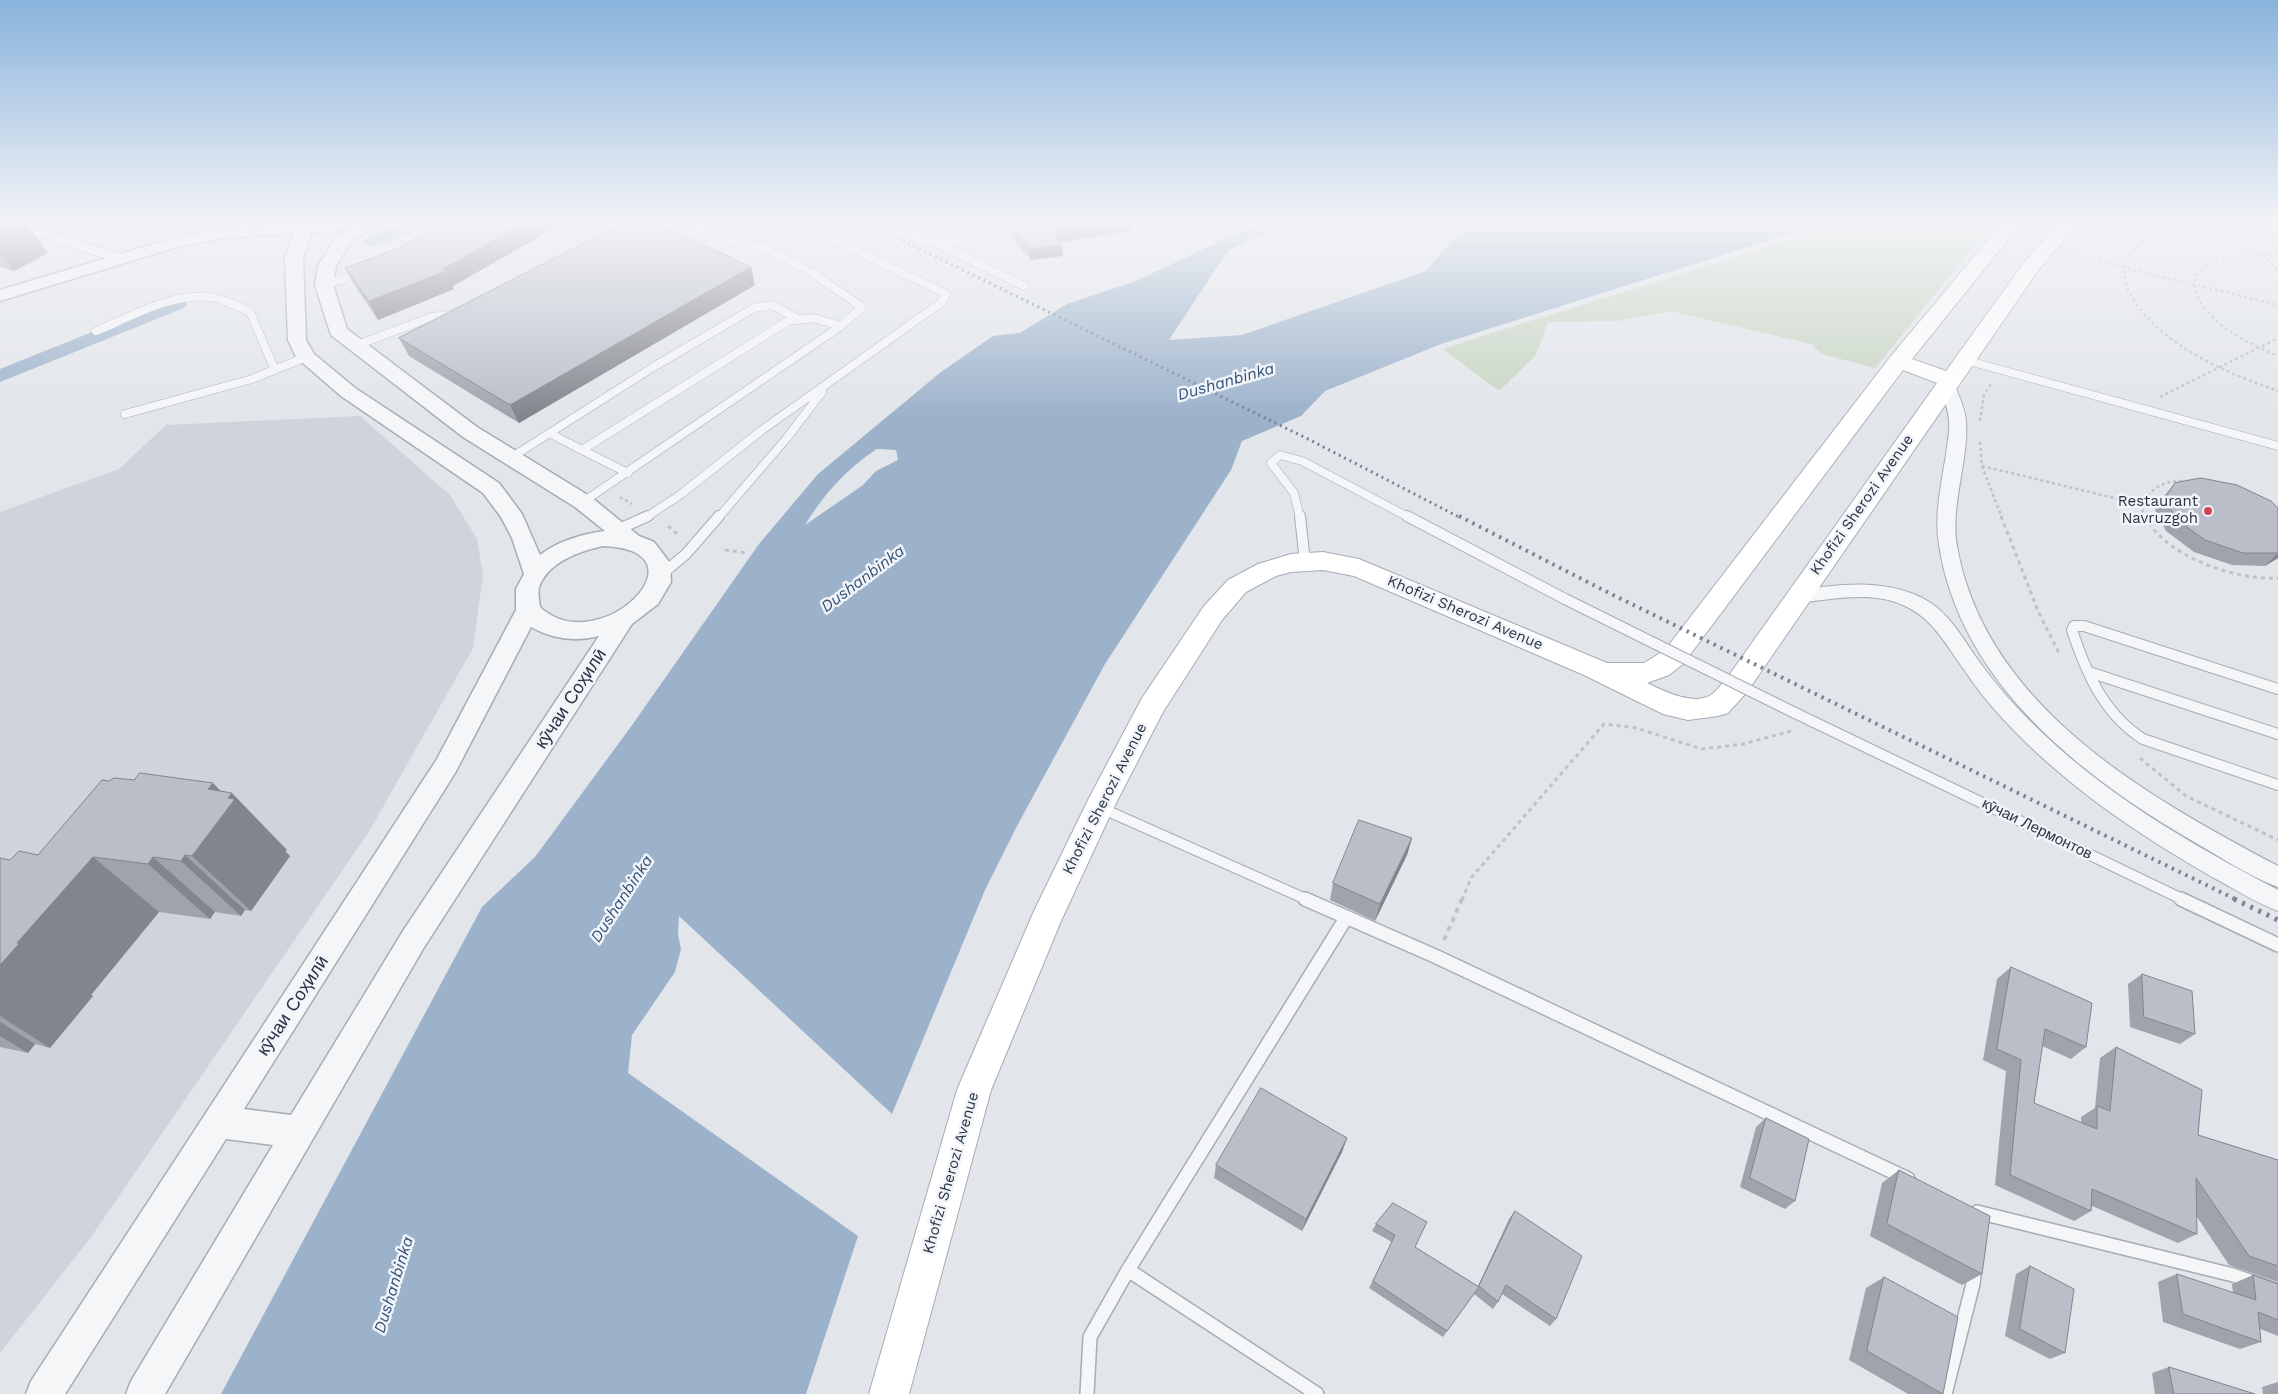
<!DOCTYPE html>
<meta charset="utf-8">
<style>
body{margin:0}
canvas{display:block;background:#e2e5ea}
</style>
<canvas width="2278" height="1394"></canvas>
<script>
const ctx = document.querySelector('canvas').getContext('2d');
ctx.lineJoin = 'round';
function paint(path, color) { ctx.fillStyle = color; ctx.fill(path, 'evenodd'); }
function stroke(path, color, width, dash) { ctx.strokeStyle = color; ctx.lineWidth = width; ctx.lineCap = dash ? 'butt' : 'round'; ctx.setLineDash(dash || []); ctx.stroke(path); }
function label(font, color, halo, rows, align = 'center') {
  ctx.font = font + ' "Work Sans",sans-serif'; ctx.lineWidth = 5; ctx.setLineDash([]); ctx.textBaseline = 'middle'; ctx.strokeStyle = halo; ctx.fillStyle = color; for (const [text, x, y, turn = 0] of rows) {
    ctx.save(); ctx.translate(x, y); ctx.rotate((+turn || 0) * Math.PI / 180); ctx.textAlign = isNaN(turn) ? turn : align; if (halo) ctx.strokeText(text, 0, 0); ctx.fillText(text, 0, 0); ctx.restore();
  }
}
const built = new Path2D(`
 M360 416 450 495 477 539 483 575 473 648 370 830 91 1237 0 1353V512L119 469 166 425Z`);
const green = new Path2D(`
 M1843 222H1994L1875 368 1822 354 1811 344 1671 311 1617 321 1548 322 1536 355 1499 391 1443 349C1576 305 1711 267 1843 222Z`);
const water = new Path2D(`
 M1261 222H1292L1228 250 1169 340 1242 335 1426 271 1467 222H1827L1441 344 1325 391 1301 416 1242 441 1231 470 1105 664 1017 826 985 890 892 1114 679 916 678 935 681 949 675 972 632 1035 628 1073 858 1236 806 1394H221L482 907 535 857 630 728 759 544 818 474 941 372 993 336 1020 333 1067 304 1136 281ZM877 449 896 450 898 460 876 471 863 485 805 525C823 495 847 468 877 449Z`);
const canal = new Path2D(`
 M406 222H430L427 226 379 245H367L364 241 367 237Z
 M177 298 184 300 187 304 184 308 0 382V369Z`);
const pathFar2 = new Path2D(`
 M2227 223 2278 270
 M2278 228C2238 222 2152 214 2129 257 2120 274 2126 290 2137 305 2171 350 2227 373 2278 391
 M2069 254 2278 305
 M2278 255C2244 254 2164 259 2207 311 2225 333 2253 345 2278 356
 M2160 397 2278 338
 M1980 421 1984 395 1991 384
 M1980 442 1982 466 2002 518
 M1982 466 2139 504 2146 518
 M620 497 632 504
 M2139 504C2158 484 2164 480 2192 481`);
const pathFar1 = new Path2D(`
 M2001 516 2038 611 2060 655
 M2145 516C2164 556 2236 581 2278 578
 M668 526 680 536
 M725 550 747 553
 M2140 758 2186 796 2278 840
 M1462 900 1471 878 1604 724 1636 728 1702 749 1743 744 1791 731`);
const path = new Path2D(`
 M1444 940 1462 899`);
const serviceFar2 = new Path2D(`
 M236 222 242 226
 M888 222C903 228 918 240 934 242 954 245 980 232 996 222
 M936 243 1024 286
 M324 285 362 273
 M96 331C131 317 170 293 210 297 224 299 237 306 250 312L275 370
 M357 345 432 317 457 314
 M1965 360 2278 446
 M125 414 252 379 306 357
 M551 434 582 450
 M512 457 655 366 754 308 772 305 798 319
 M628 473 582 450 788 321 813 318 841 326
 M583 502 841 326 862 307 811 272 767 249 730 241 688 222
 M645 518 680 495 762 430 942 302 946 294 820 233
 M718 518 786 439 822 392
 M1300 518 1294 493 1271 463 1280 455 1302 461 1410 518`);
const serviceFar1 = new Path2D(`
 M1300 516 1305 562
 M1407 516 1565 599
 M619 529 648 516
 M661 575 686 554 719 516
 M2089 672 2278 734
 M2278 689 2084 626H2074L2072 630C2086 673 2104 714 2143 739L2278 785
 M1795 713 2184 900
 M1101 808 1308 900`);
const service = new Path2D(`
 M1305 899 1437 957 1908 1179
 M2181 899 2278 945
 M1977 1212 2233 1275 2278 1291
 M1087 1394 1090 1337 1128 1270
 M1317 1394 1128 1270 1346 918
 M1945 1394 1973 1284 1975 1267`);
const minor = new Path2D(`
 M0 222H17L128 256 130 259 128 262H118L0 225Z
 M1947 380 1955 385C1959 397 1965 408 1966 421 1969 461 1950 504 1957 546 1985 706 2146 796 2278 866V887C2248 876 2219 856 2191 840 2080 775 1960 682 1939 545 1934 516 1941 484 1946 455 1947 444 1950 433 1949 421 1948 408 1944 397 1939 385Z
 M1843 585C1873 583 1905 586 1931 603 1954 619 1967 646 1984 668 1998 687 2014 705 2031 722 2102 793 2190 844 2278 890V911C2256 903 2235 889 2214 878 2137 834 2063 784 2003 719 1989 704 1976 688 1965 671 1948 648 1934 620 1907 607 1875 590 1834 599 1799 603L1792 601 1790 596 1792 591 1799 589Z`);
const tertiary = new Path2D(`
 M297 222H376L349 245 336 266 333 285 347 329 477 427 591 497 639 536 654 542 670 563 671 582 658 604 632 624 423 949 165 1394H126L131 1381 273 1145 226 1139 65 1394H26L31 1381 437 759 516 610V589L524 574 512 538 501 517 483 493 341 396 296 357 288 340 285 258 294 233 223 238 177 247 0 301V290L174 238 223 228ZM348 229 336 238 318 266 315 285 331 335 463 437 575 507 605 531C582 534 558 541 540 555L522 514 499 483 355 388 314 354 306 340 303 258 312 232H333ZM603 546C712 550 599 662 540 607 539 601 538 593 539 587 548 562 580 551 603 546ZM531 627C552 639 576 642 599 636L403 931 291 1115 244 1109 455 773Z`);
const secondary = new Path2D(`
 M2003 222H2022L1912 359 1946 371 2023 264 2060 222H2079L2037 272 1747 692 1728 713 1718 716 1688 720 1663 714 1584 675 1354 576 1323 570 1291 572 1276 576 1246 592 1222 620 1163 712 1113 809 1061 921 991 1090 909 1394H869L957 1090 1034 911 1089 798 1142 698 1204 606 1228 580 1258 564 1291 554 1323 552 1359 559 1607 663H1644L1665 650 1891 356ZM1903 370 1937 383 1727 678C1722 683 1717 691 1711 695 1693 706 1664 691 1647 683L1669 675 1683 664Z`);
const railFar2 = new Path2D(`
 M865 222 1306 438 1461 518`);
const railFar1 = new Path2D(`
 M1459 516 1611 594 2237 900`);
const rail = new Path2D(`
 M2234 899 2278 920`);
const serviceBridge = new Path2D(`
 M1565 599 1795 713`);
const wall = new Path2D(`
 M0 222H25L48 253 14 271 0 267Z
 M447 222H565L453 286 454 289 378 320 355 286 345 268 394 250Z
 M1014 222H1130V231L1060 242 1063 256 1031 260 1011 237 1010 225Z
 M755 285 519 423 409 356 399 338Z
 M2175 483 2271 501 2278 558 2265 566 2232 565 2194 552 2166 531 2155 510 2165 495Z
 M109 781 221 791 287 850 285 851 290 856 251 911 245 910 241 916 215 912 210 919 159 912 91 995 93 996 50 1048 35 1044 28 1053 0 1047V858L10 860 38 855Z
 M1412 838 1407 855 1375 921 1330 900 1333 883Z
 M2011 967 2086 1047 2071 1059 2042 1046 2034 1103 2081 1123V1117L2095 1108 2100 1058 2116 1047 2198 1135 2278 1160V1282L2229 1265 2197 1217V1234L2178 1243 2092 1206 2091 1211 2074 1221 1995 1185 2006 1071 1983 1060 1997 979Z
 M2142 974 2195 1034 2180 1044 2130 1027 2128 984Z
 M1766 1118 1795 1201 1785 1209 1740 1187 1756 1127Z
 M1347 1138 1342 1152 1302 1231 1214 1178 1216 1165Z
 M1899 1170 1982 1274 1962 1285 1870 1236 1882 1183Z
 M1393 1203 1415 1247 1478 1286 1509 1219 1515 1211 1556 1319 1550 1326 1502 1294 1498 1302 1493 1309 1474 1294 1443 1337 1369 1288 1392 1242 1372 1231 1376 1224Z
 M2030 1266 2065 1353 2050 1359 2005 1336 2016 1274Z
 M2177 1274 2233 1293 2232 1284 2253 1275 2278 1284V1336L2260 1329 2261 1342 2240 1349 2163 1322 2158 1282Z
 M1884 1277 1943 1394H1908L1849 1360 1866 1288Z
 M2169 1367 2255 1394H2155L2152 1373Z
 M2278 1382V1394H2263L2262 1387Z`);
const shadedWall = new Path2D(`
 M17 222H25L48 253 14 271 0 253V230Z
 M527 222H565L453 286 454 289 378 320 369 301 443 269Z
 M1117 222H1130V231L1054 243 1053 232Z
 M1062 245 1063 256 1031 260 1030 249Z
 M751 267 755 285 519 423 510 405Z
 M2278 553V558L2265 566Z
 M213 783 232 803 228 798 232 793 287 850 285 851 290 856 251 911 192 856 208 789Z
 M1412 838 1407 855 1375 921 1380 904Z
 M185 855 245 910 241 916 181 861Z
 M93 857 159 912 91 995 93 996 50 1048 0 1016V965L17 943Z
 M153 857 215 912 210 919 148 864Z
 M0 1022 35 1044 28 1053 0 1036Z
 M1347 1138 1342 1152 1302 1231 1306 1219Z`);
const building = new Path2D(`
 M0 222H17L0 230Z
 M447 222H527L443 269 446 271 369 301 345 268 394 250Z
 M625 222H655L751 267 510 405 399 338Z
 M1014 222H1117L1053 232 1062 245 1030 249 1010 225Z
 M2201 478 2237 485 2271 501 2278 508V553H2243L2205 540 2176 519 2165 498 2175 483Z
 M140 773 213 783 208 789 232 793 228 798 235 799 192 856 185 855 181 861 153 857 148 864 93 857 17 943 19 944 0 965V858L10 860 19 851 38 855 102 780 109 781 114 778 134 780Z
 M1359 820 1412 838 1380 904 1333 883Z
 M2011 967 2092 1003 2086 1047 2045 1029 2034 1103 2097 1129V1106L2110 1111 2116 1047 2202 1090 2198 1135 2278 1160V1266L2249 1256 2196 1178 2197 1234 2092 1189 2091 1211 2010 1175 2021 1060 1997 1049Z
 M2142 974 2192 991 2195 1034 2144 1017Z
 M1261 1088 1347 1138 1306 1219 1216 1165Z
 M1766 1118 1809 1139 1795 1201 1750 1178Z
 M1899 1170 1990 1216 1982 1274 1887 1224Z
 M1393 1203 1427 1222 1415 1247 1479 1287 1447 1331 1373 1281 1395 1235 1376 1224Z
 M1515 1211 1582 1256 1556 1319 1506 1285 1498 1302 1479 1286Z
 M2030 1266 2074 1289 2065 1353 2020 1329Z
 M2177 1274 2256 1300 2253 1275 2278 1284V1320L2258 1312 2261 1342 2183 1314Z
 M1884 1277 1958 1317 1943 1394 1867 1351Z
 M2169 1367 2255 1394H2174Z`);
const markers = [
 [2208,511,5,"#d24457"]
];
const poiNames = [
 ["Restaurant",2198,502],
 ["Navruzgoh",2198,519]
];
const streetNames = [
 ["Khofizi Sherozi Avenue",1862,505,-55],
 ["Khofizi Sherozi Avenue",1465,613,23],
 ["Khofizi Sherozi Avenue",1105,799,-63],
 ["кӯчаи Лермонтов",2037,829,26],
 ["Khofizi Sherozi Avenue",951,1173,-74]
];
const waterNames = [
 ["Dushanbinka",1226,382,-16],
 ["Dushanbinka",863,579,-37],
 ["Dushanbinka",622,899,-57],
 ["Dushanbinka",394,1285,-73]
];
const nearStreetnames = [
 ["кӯчаи Соҳилӣ",571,699,-57],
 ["кӯчаи Соҳилӣ",293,1006,-57]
];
paint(built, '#cfd4dc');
paint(green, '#c7d5c2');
paint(water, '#9cb2cb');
paint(canal, '#9cb2cb');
stroke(serviceFar2, '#a7acb5', 9);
stroke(serviceFar1, '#a7acb5', 12);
stroke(service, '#a7acb5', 16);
stroke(minor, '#a7acb5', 2);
stroke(tertiary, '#a7acb5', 3);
stroke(secondary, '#a7acb5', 2);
stroke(pathFar2, '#bfc3c9', 2.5, [3, 3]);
stroke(pathFar1, '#bfc3c9', 3, [4, 4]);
stroke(path, '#bfc3c9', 4, [5, 5]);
stroke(serviceFar2, '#f4f6f8', 8);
stroke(serviceFar1, '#f4f6f8', 10);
stroke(service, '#f4f6f8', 13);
paint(minor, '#f4f6f8');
paint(tertiary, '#f4f6f8');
paint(secondary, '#fff');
stroke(railFar2, '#7a8494', 3, [2, 4]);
stroke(railFar1, '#7a8494', 4, [2.5, 5]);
stroke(rail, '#7a8494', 5, [3, 6]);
stroke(serviceBridge, '#a7acb5', 12, []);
stroke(serviceBridge, '#f4f6f8', 10);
paint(wall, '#9fa3ac');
paint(shadedWall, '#82858c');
paint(building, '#b9bec8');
stroke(building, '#82858c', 1);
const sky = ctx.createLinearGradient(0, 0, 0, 417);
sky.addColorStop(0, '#89b3dc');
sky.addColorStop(0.53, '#f2f3f6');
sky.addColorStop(1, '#f2f3f600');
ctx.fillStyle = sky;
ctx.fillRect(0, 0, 2278, 417);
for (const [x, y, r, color] of markers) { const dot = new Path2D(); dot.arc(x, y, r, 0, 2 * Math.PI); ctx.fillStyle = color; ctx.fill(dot); stroke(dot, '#f1f4f8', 2); }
label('15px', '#293243', '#f1f4f8', poiNames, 'right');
label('15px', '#293243', '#f1f4f8', streetNames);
label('italic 16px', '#325078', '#f1f4f8', waterNames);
label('18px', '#293243', '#f1f4f8', nearStreetnames);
</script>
